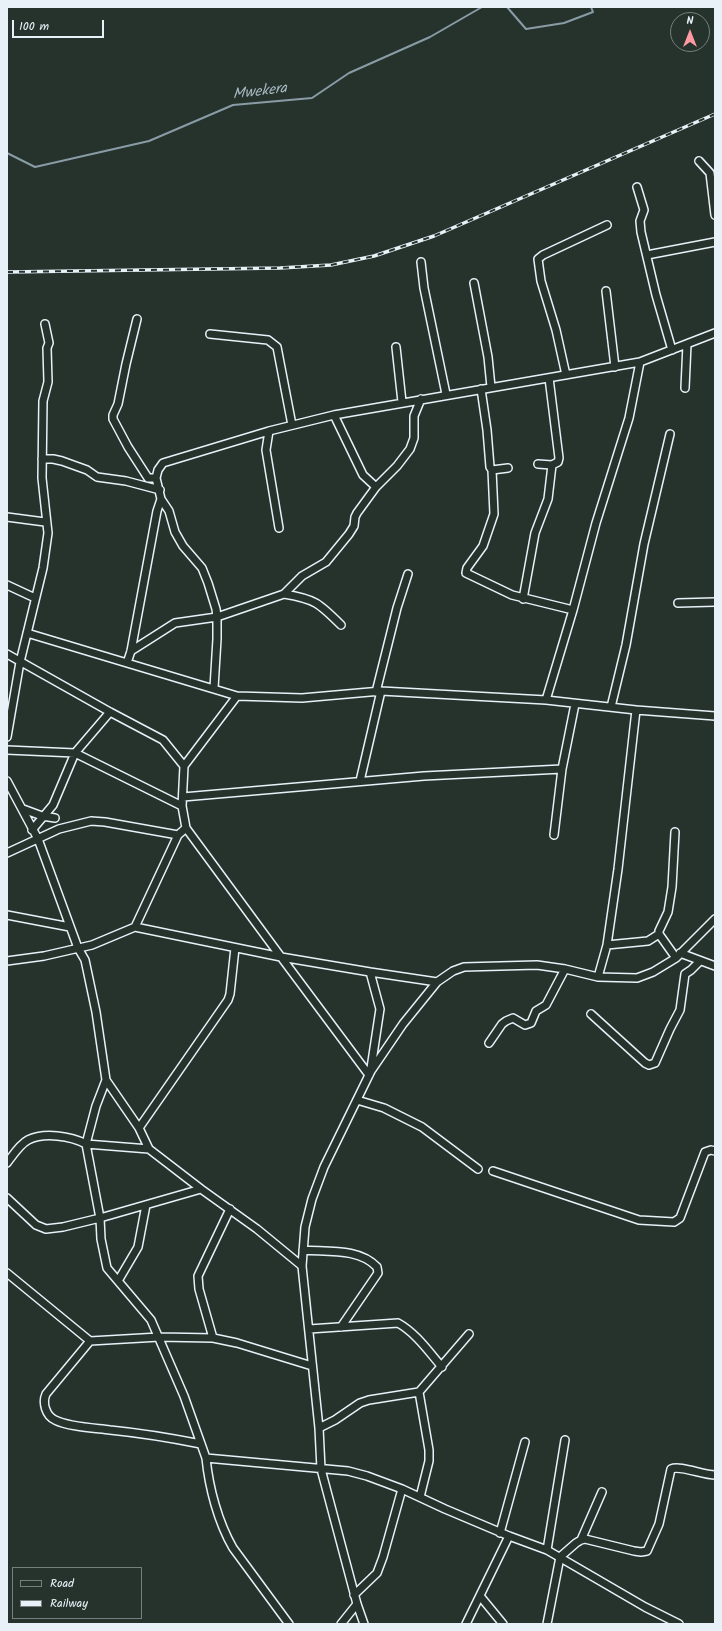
<!DOCTYPE html>
<style>
body{margin:0}
#map{position:relative;width:722px;height:1631px;overflow:hidden;background:#26332d;font-family:Kalam,sans-serif}
canvas{display:block}
.frame{position:absolute;inset:0;border:8px solid #e8f1f8;pointer-events:none}
.legend{position:absolute;left:12px;top:1567px;width:130px;height:52px;box-sizing:border-box;background:#26332d;border:1px solid #747f7e;margin:0;padding:5px 7px;list-style:none;font-size:12px;color:#e8f1f8}
.legend li{display:flex;align-items:center;gap:8px;height:20px}
.legend b{width:20px;border:1px solid #747f7e}
.north{position:absolute;left:670px;top:12px;width:40px;height:40px;box-sizing:border-box;background:#26332d;border:1px solid #747f7e;border-radius:50%;rotate:0deg;font-size:11px;font-weight:700;line-height:16px;text-align:center;color:#e8f1f8}
.north::after{content:'';display:block;margin:auto;width:14px;height:18px;background:#ff9aa2;clip-path:polygon(50% 0,100% 100%,50% 72%,0 100%)}
.scale{position:absolute;left:12px;top:20px;width:92px;height:18px;box-sizing:border-box;border:2px solid #e8f1f8;border-top:0;padding-left:5px;font-size:12px;line-height:14px;white-space:nowrap;color:#e8f1f8;-webkit-text-stroke:3px #26332d;paint-order:stroke}
</style>
<div id="map">
<canvas width="722" height="1631"></canvas>
<div class="frame"></div>
<ul class="legend">
<li><b style="height:5px;background:#26332d"></b>Road</li>
<li><b style="height:5px;background:#e8f1f8"></b>Railway</li>
</ul>
<div class="north">N</div>
<div class="scale">100 m</div>
</div>
<script>
const ctx = document.querySelector('canvas').getContext('2d');
ctx.lineJoin = 'round';
function stroke(path, color, width, dash) { ctx.strokeStyle = color; ctx.lineWidth = width; ctx.lineCap = dash ? 'butt' : 'round'; ctx.setLineDash(dash || []); ctx.stroke(path); }
function label(font, color, halo, rows, align = 'center') {
  ctx.font = font + ' Kalam,sans-serif'; ctx.lineWidth = 4; ctx.setLineDash([]); ctx.textBaseline = 'middle'; ctx.strokeStyle = halo; ctx.fillStyle = color; for (const [text, x, y, turn = 0] of rows) {
    ctx.save(); ctx.translate(x, y); ctx.rotate((+turn || 0) * Math.PI / 180); ctx.textAlign = isNaN(turn) ? turn : align; if (halo) ctx.strokeText(text, 0, 0); ctx.fillText(text, 0, 0); ctx.restore();
  }
}
const stream = new Path2D(`
 M507 7 526 29 564 23 593 12 591 7
 M7 153 35 167 149 141 233 105 312 98 349 73 430 37 482 7`);
const minor = new Path2D(`
 M699 161 710 173 715 215
 M637 187 644 210 640 221 641 232 656 295 672 350
 M647 255 715 242
 M421 262 424 288 446 394
 M474 283 488 357 491 387
 M606 291 615 367
 M137 319 126 364 118 404 113 415V419L128 447 148 478H156
 M210 334 268 340 277 347 292 425
 M396 347 402 402
 M566 375 556 330 541 281 538 259 543 255 607 225
 M685 388 687 344
 M481 389 487 430 490 467 492 470 508 468
 M334 415 363 475 376 487
 M269 431 266 450 279 528
 M42 459H53L62 461 87 470 97 477 126 481 160 490
 M538 464 552 465
 M492 470 494 514 483 546 467 568 466 573 512 595 573 610
 M7 517 45 522
 M7 585 35 598
 M284 594C315 599 319 603 341 625
 M523 599 535 533 548 499 552 465 558 462 559 458 549 378
 M678 603 715 602
 M27 633 237 696
 M131 651 175 623 217 617 284 594 302 576 326 562 349 534 354 526 355 517 357 513 376 487 397 466 410 449 414 438V416L421 399
 M7 654 110 712 163 740 184 766 182 806 186 828 281 957 370 972 380 1009 371 1068
 M127 663 131 651 157 511 161 499
 M214 688 217 639V617L216 609 208 583 202 568 183 546 175 532 169 511 161 499 156 478 158 470 163 463 269 431 334 415 640 362 715 333
 M376 692 397 608 408 574
 M546 700 573 610 596 523 629 418 640 362
 M611 707 626 645 644 544 670 434
 M7 737 20 662 43 568 48 533 42 478 43 401 48 382 47 348 49 343 45 324
 M7 750 75 753 182 806
 M184 766 237 696 302 698 381 691 546 700 636 710 715 716
 M7 781 38 839 78 948 85 960 96 1012 106 1080 139 1128 149 1149 201 1189 257 1229 302 1266
 M360 781 381 691
 M183 797 424 776 562 769 575 704
 M23 809 42 816 55 818
 M32 830 53 805 75 753 110 712
 M675 832 672 887 668 912 659 931V934L676 958
 M554 835 562 769
 M7 853 59 829 91 821 105 822 178 835 186 828
 M7 915 70 927
 M135 927 281 957 369 1075
 M607 945 648 941 659 934
 M680 953 715 966
 M7 961 44 956 92 945 135 927 178 835
 M370 972 437 982
 M598 977 607 945 618 869 636 710
 M591 1014 645 1063 649 1065 655 1063 670 1029 680 1010 685 974 691 970 700 961
 M489 1043 502 1024 506 1021 513 1018 525 1025 531 1023 536 1011 546 1005 565 969
 M106 1080 96 1106 86 1144 100 1218 101 1239 107 1268 151 1320 184 1396 206 1458 348 1471 367 1476 402 1489 445 1509 509 1536 547 1550 645 1607 679 1624
 M357 1100 384 1108 422 1127 478 1169
 M139 1128 228 1000 230 994 235 948
 M7 1163C13 1155 20 1144 28 1140 44 1132 71 1136 86 1144L149 1149
 M493 1171 639 1220 674 1222 680 1218 705 1152 711 1150 715 1151
 M7 1198 36 1225 46 1229 63 1227 100 1218 201 1189
 M303 1250C328 1252 359 1248 377 1267L378 1273 341 1327
 M7 1273 90 1341 159 1337 213 1338 237 1343 312 1366
 M118 1281 138 1247 146 1205
 M309 1329 398 1323C416 1333 429 1352 442 1367
 M213 1338 199 1289 198 1276 230 1209
 M90 1341 46 1394C42 1403 46 1416 55 1420 69 1427 94 1428 110 1430 140 1433 171 1438 201 1444
 M319 1428 335 1420 360 1403 369 1400 419 1392
 M206 1458C209 1488 218 1522 233 1548L289 1624
 M420 1497 429 1461V1450L419 1392 469 1334
 M500 1533 525 1442
 M581 1540 602 1492
 M547 1550 565 1440
 M354 1595 377 1573 383 1557 402 1489
 M480 1596 503 1624
 M341 1624 357 1604
 M364 1624 357 1604 321 1469 319 1428 302 1266 305 1227 312 1199 324 1167 371 1071 403 1024 437 982 453 971 464 967 537 965 565 969 598 977 637 978 653 972 676 958 715 919
 M466 1624 509 1536
 M547 1624 560 1557 576 1543 581 1540 585 1539 634 1551 641 1552 647 1551 659 1524 671 1469C680 1465 703 1475 715 1475`);
const rail = new Path2D(`
 M7 272 280 268 331 265 374 256 434 236 715 114`);
const waterNames = [
 ["Mwekera",260,93,-7]
];
stroke(stream, '#899ca6', 2);
stroke(minor, '#e8f1f8', 10);
stroke(minor, '#26332d', 7);
stroke(rail, '#e8f1f8', 3.5);
stroke(rail, '#26332d', 2, [6]);
label('italic 15px', '#a9b9c1', '#26332d', waterNames);
</script>
